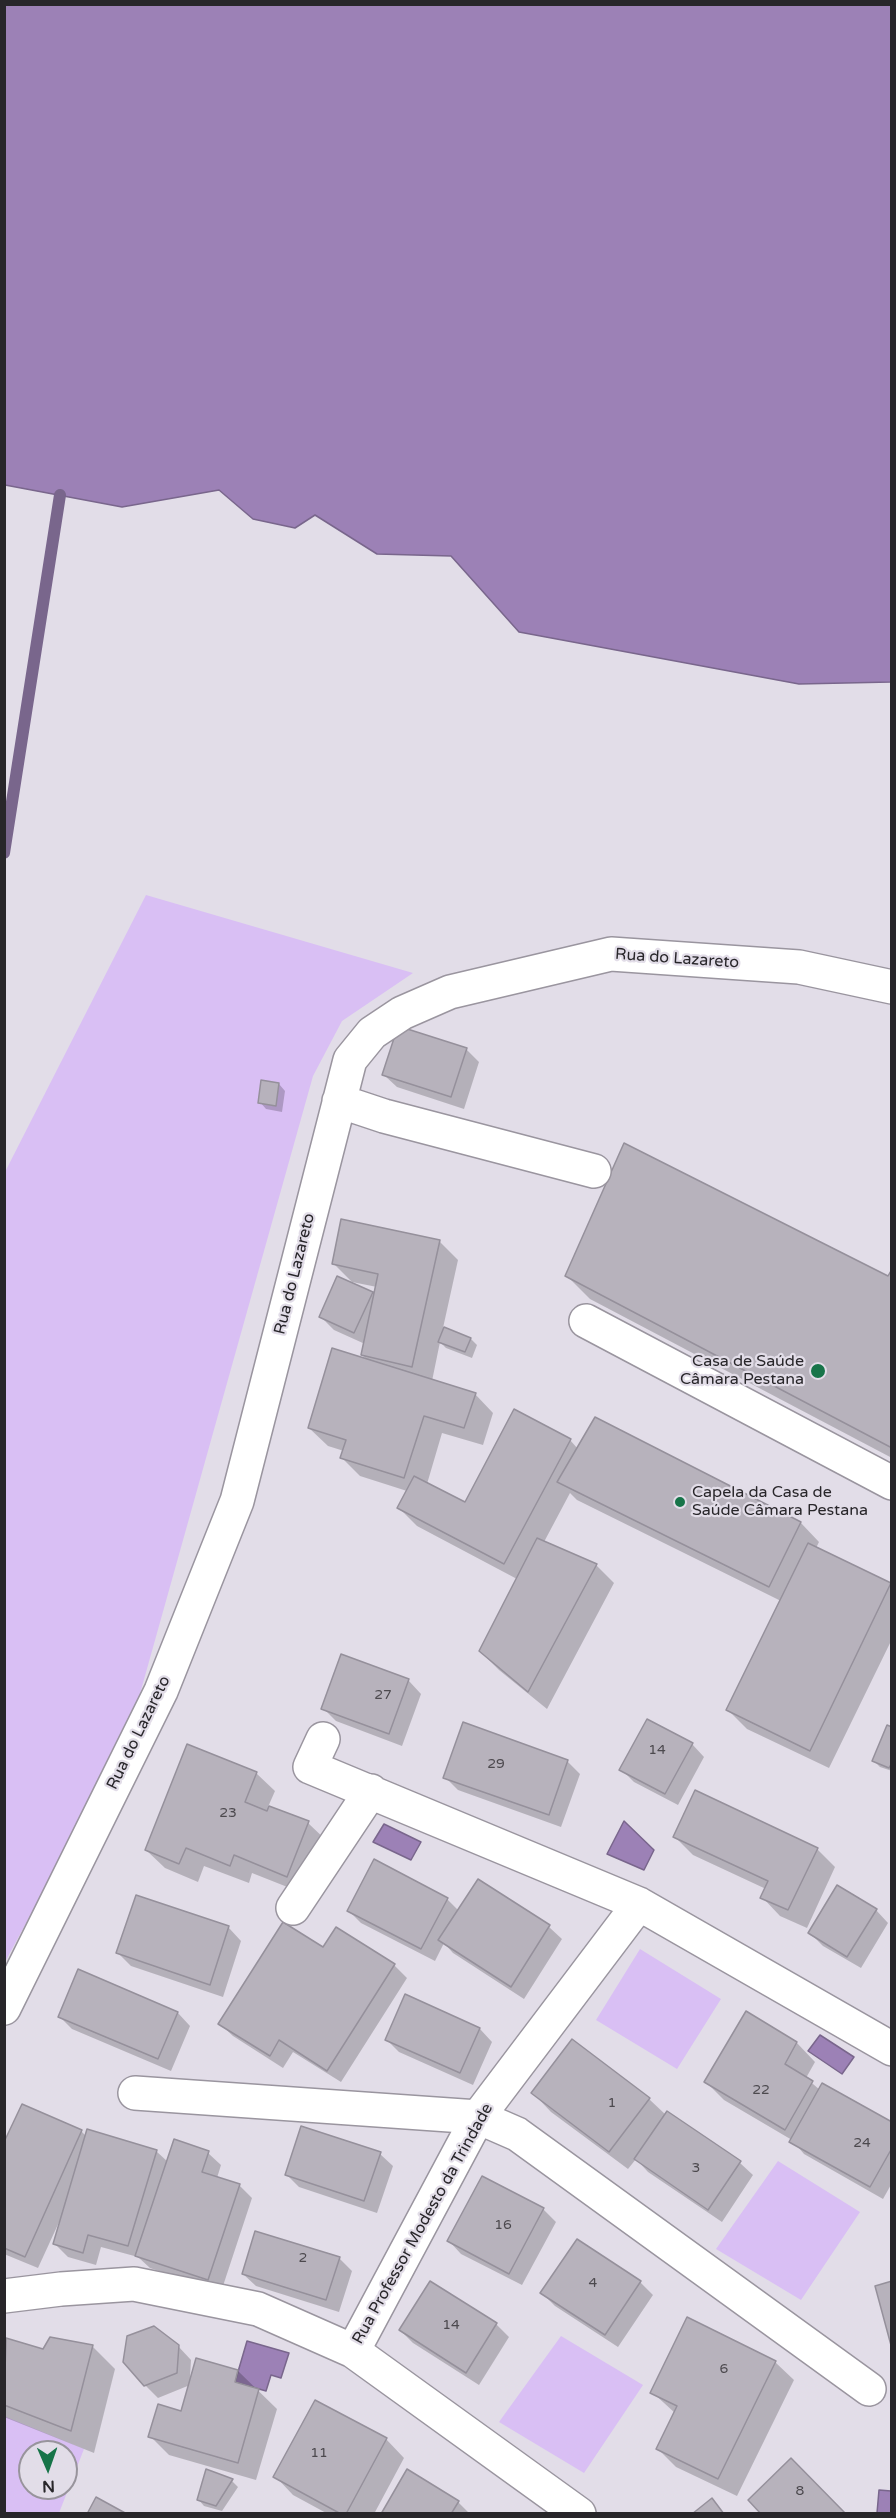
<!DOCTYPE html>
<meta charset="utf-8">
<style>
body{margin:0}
#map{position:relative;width:896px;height:2518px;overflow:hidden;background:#e2dde8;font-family:"Varela Round",sans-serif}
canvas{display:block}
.frame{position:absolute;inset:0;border:6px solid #28262a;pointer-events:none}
.north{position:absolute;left:18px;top:2440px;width:60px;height:60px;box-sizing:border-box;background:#e2dde8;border:2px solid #98949c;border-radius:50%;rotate:178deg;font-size:16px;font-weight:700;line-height:24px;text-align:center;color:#28262a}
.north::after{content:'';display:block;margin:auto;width:21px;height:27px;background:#177449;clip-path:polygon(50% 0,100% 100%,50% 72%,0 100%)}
</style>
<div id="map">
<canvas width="896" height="2518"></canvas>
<div class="frame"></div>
<div class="north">N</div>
</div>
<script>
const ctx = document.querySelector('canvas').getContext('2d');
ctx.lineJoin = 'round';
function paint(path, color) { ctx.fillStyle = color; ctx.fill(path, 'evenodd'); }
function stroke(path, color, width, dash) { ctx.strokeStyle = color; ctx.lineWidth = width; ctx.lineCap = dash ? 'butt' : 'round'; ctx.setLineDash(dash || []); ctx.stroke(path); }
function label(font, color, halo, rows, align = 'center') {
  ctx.font = font + ' "Varela Round",sans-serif'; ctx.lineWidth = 4.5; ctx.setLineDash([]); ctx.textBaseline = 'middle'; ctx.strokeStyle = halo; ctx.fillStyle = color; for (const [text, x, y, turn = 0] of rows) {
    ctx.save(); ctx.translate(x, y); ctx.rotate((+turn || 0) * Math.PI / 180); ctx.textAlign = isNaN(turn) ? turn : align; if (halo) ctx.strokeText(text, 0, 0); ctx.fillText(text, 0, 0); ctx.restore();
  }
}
const green = new Path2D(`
 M146 895 413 973 342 1021 313 1076 129 1733 5 1962V1172Z
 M640 1949 721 1999 677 2069 596 2020Z
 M778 2161 860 2212 801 2300 716 2249Z
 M561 2336 643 2385 584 2473 499 2422Z
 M4 2416 84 2449 59 2513H5ZM30 2452H66V2488H30Z`);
const water = new Path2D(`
 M5 4 891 5V682L799 684 519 632 451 556 377 554 315 515 295 528 253 519 219 490 122 507 5 485Z
 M624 1821 654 1850 644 1870 607 1854Z
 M384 1824 421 1842 411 1860 373 1842Z
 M820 2035 854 2057 842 2074 808 2051Z
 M247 2341 289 2353 281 2378 271 2375 266 2391 235 2382Z
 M879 2490 891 2491V2513H877Z`);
const shadow = new Path2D(`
 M466 1049 479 1062 464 1109 397 1087 384 1075Z
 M279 1084 285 1091 282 1112 266 1109 260 1102Z
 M343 1221 440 1242 458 1260 443 1328 471 1339 477 1345 472 1358 446 1348 440 1342 432 1381 475 1394 493 1413 483 1445 442 1433 427 1484 466 1504 570 1440 578 1449 596 1419 801 1523 819 1542 816 1548 892 1586V1639L829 1768 747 1729 728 1710 781 1601 577 1500 570 1493 544 1542 596 1565 614 1583 547 1709 499 1670 480 1651 517 1579 417 1526 399 1508 407 1491 360 1476 342 1458 344 1451 328 1446 309 1428 368 1361 362 1355 365 1344 334 1330 321 1317 372 1294 375 1297 377 1287 352 1282 333 1263Z
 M892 1272V1458L590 1299 567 1276 889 1278Z
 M342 1656 409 1681 421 1694 402 1746 336 1721 323 1708Z
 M892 1729V1771L880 1767 874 1761Z
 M692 1744 704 1757 678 1805 634 1782 621 1769Z
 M567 1761 580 1774 561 1827 458 1790 445 1777Z
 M256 1773 275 1791 268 1807 308 1823 327 1841 305 1894 252 1873 249 1883 204 1866 198 1882 165 1868 146 1850Z
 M675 1837 817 1849 835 1867 807 1928 780 1916 762 1897 766 1889 693 1855Z
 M478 1881 549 1927 562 1939 524 1999 453 1953 444 1943 435 1961 361 1923 349 1911 447 1899 459 1911Z
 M137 1897 229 1928 241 1941 223 1997 131 1966 118 1953Z
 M876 1910 888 1923 861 1968 823 1946 810 1933Z
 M324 1949 394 1965 407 1978 341 2082 293 2052 283 2068 233 2036 220 2024Z
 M79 1971 178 2013 190 2026 171 2071 72 2029 59 2016Z
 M746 2013 797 2043 815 2062 806 2078 820 2090 892 2123V2183L883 2199 804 2154 792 2140 724 2100 706 2082Z
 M480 2029 492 2042 473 2085 399 2052 386 2039Z
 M533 2093 649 2099 666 2115 667 2113 740 2163 753 2175 722 2222 648 2172 636 2159 628 2169 551 2112Z
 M81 2131 87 2137 156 2151 168 2162 208 2153 221 2165 217 2178 239 2185 252 2198 221 2292 150 2268 138 2257 101 2247 96 2265 68 2257 55 2244 62 2221 60 2220 38 2268 4 2254V2146Z
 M380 2154 393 2166 377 2213 299 2187 286 2174Z
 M543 2209 556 2222 522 2285 461 2254 449 2241Z
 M339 2258 352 2271 339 2312 256 2286 243 2274Z
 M640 2282 653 2295 618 2347 555 2306 542 2293Z
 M430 2283 496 2324 509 2337 479 2385 413 2343 400 2330Z
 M7 2340 43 2350 92 2346 115 2369 94 2453 4 2417V2351Z
 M178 2346 191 2360 190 2378 238 2371 277 2409 256 2480 169 2455 150 2436 182 2413 190 2385 158 2398 145 2385Z
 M775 2362 794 2380 737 2496 676 2467 657 2448 675 2413 652 2392Z
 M386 2439 404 2458 374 2514H328L293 2495 275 2476Z
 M207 2471 232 2481 238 2487 222 2511 204 2506 198 2499Z
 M458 2502 470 2514H382Z`);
const stream = new Path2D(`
 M4 853 60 495`);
const building = new Path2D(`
 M398 1026 467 1048 451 1097 382 1075Z
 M261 1080 279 1083 276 1106 258 1103Z
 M624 1143 888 1276 892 1269V1448L565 1276Z
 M341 1219 440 1240 412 1367 361 1355 378 1274 332 1264Z
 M337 1276 373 1292 354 1333 319 1317Z
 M444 1327 471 1338 465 1352 438 1342Z
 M332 1348 476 1393 464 1428 424 1416 404 1478 340 1458 346 1440 308 1428Z
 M514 1409 571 1439 504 1564 397 1508 414 1476 465 1502Z
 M595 1417 801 1522 769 1587 557 1482Z
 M537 1538 597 1564 528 1692 479 1651Z
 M808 1543 891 1583 810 1751 726 1710Z
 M341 1654 409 1679 389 1734 321 1709Z
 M647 1719 693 1743 665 1794 619 1770Z
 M463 1722 568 1760 549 1815 443 1778Z
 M887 1725 892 1727V1763L889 1768 872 1761Z
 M187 1744 257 1772 245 1802 267 1811 269 1806 309 1821 287 1877 234 1855 230 1866 186 1848 179 1864 145 1850Z
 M695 1790 818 1848 788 1910 760 1898 768 1881 673 1837Z
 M374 1859 448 1898 421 1949 347 1911Z
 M478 1879 550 1925 511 1987 438 1940Z
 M837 1885 877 1909 847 1957 808 1933Z
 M136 1895 229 1926 210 1985 116 1953Z
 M283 1922 323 1947 336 1927 395 1964 327 2071 279 2040 270 2056 218 2024Z
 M78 1969 178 2012 158 2059 58 2017Z
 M405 1994 480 2028 460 2073 385 2040Z
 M746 2011 797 2042 785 2064 813 2081 785 2130 704 2082Z
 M572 2039 650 2098 609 2152 531 2093Z
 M822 2083 892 2122V2148L870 2187 789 2142Z
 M22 2104 82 2130 25 2257 4 2248V2142Z
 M667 2111 741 2161 708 2210 634 2159Z
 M301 2126 381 2152 364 2201 285 2175Z
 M87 2129 157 2150 128 2246 88 2235 83 2253 53 2244Z
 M174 2139 209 2151 202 2172 240 2184 208 2280 135 2256Z
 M482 2176 544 2208 509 2274 447 2241Z
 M255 2231 340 2257 326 2300 242 2274Z
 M577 2239 641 2281 605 2335 540 2293Z
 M430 2281 497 2323 466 2373 399 2330Z
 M892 2281V2349L875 2286Z
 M687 2317 776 2361 718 2479 656 2449 677 2406 650 2393Z
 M154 2326 179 2345 177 2373 144 2386 123 2362 127 2336Z
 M50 2337 93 2345 71 2431 4 2405 6 2338 43 2349Z
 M196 2358 238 2370 235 2382 259 2389 238 2463 148 2437 158 2404 181 2411Z
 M315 2400 387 2438 346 2514H341L273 2477Z
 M791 2458 846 2514H761L748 2500Z
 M206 2469 233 2479 216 2506 197 2500Z
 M407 2469 459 2501 451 2514H381Z
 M96 2497 127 2514H87Z
 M712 2498 724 2514H692Z`);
const minor = new Path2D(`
 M339 1101 384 1116 594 1171
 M586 1321 892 1483
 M323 1739 310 1767 639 1904 892 2049
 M293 1908 371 1791
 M4 2008 161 1691 237 1501 350 1060 372 1033 402 1013 450 992 611 954 799 967 892 987
 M135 2093 478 2117 517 2134 869 2389
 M4 2296 61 2289 134 2284 258 2309 353 2351
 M579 2514 353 2351 478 2117 639 1904`);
const markers = [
 [818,1371,8,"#177449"],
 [680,1502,6,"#177449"]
];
const numberNames = [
 ["27",383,1695],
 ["14",657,1750],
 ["29",496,1764],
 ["23",228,1813],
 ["22",761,2090],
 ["1",612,2103],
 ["24",862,2143],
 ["3",696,2168],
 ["16",503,2225],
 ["2",303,2258],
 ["4",593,2283],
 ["14",451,2325],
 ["6",724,2369],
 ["11",319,2453],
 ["8",800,2491]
];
const streetNames = [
 ["Rua do Lazareto",677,959,4],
 ["Rua do Lazareto",295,1274,-76],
 ["Rua do Lazareto",139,1733,-64],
 ["Rua Professor Modesto da Trindade",423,2224,-61]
];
const poiNames = [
 ["Casa de Saúde",804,1362],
 ["Câmara Pestana",804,1380],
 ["Capela da Casa de",692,1493,"left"],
 ["Saúde Câmara Pestana",692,1511,"left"]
];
paint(green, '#d9bff4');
paint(water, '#9c81b6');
stroke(water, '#79668c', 1.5);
paint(shadow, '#0003');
stroke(stream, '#79668c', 12);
paint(building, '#b7b2bc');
stroke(building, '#95909b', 1.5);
stroke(minor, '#9a959f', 36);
stroke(minor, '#fff', 33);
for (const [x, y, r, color] of markers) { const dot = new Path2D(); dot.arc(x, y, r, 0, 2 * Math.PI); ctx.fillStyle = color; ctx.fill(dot); stroke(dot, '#e2dde8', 2); }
label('14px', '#4c494e', null, numberNames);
label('16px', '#28262a', '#e2dde8', streetNames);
label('16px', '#28262a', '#e2dde8', poiNames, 'right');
</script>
